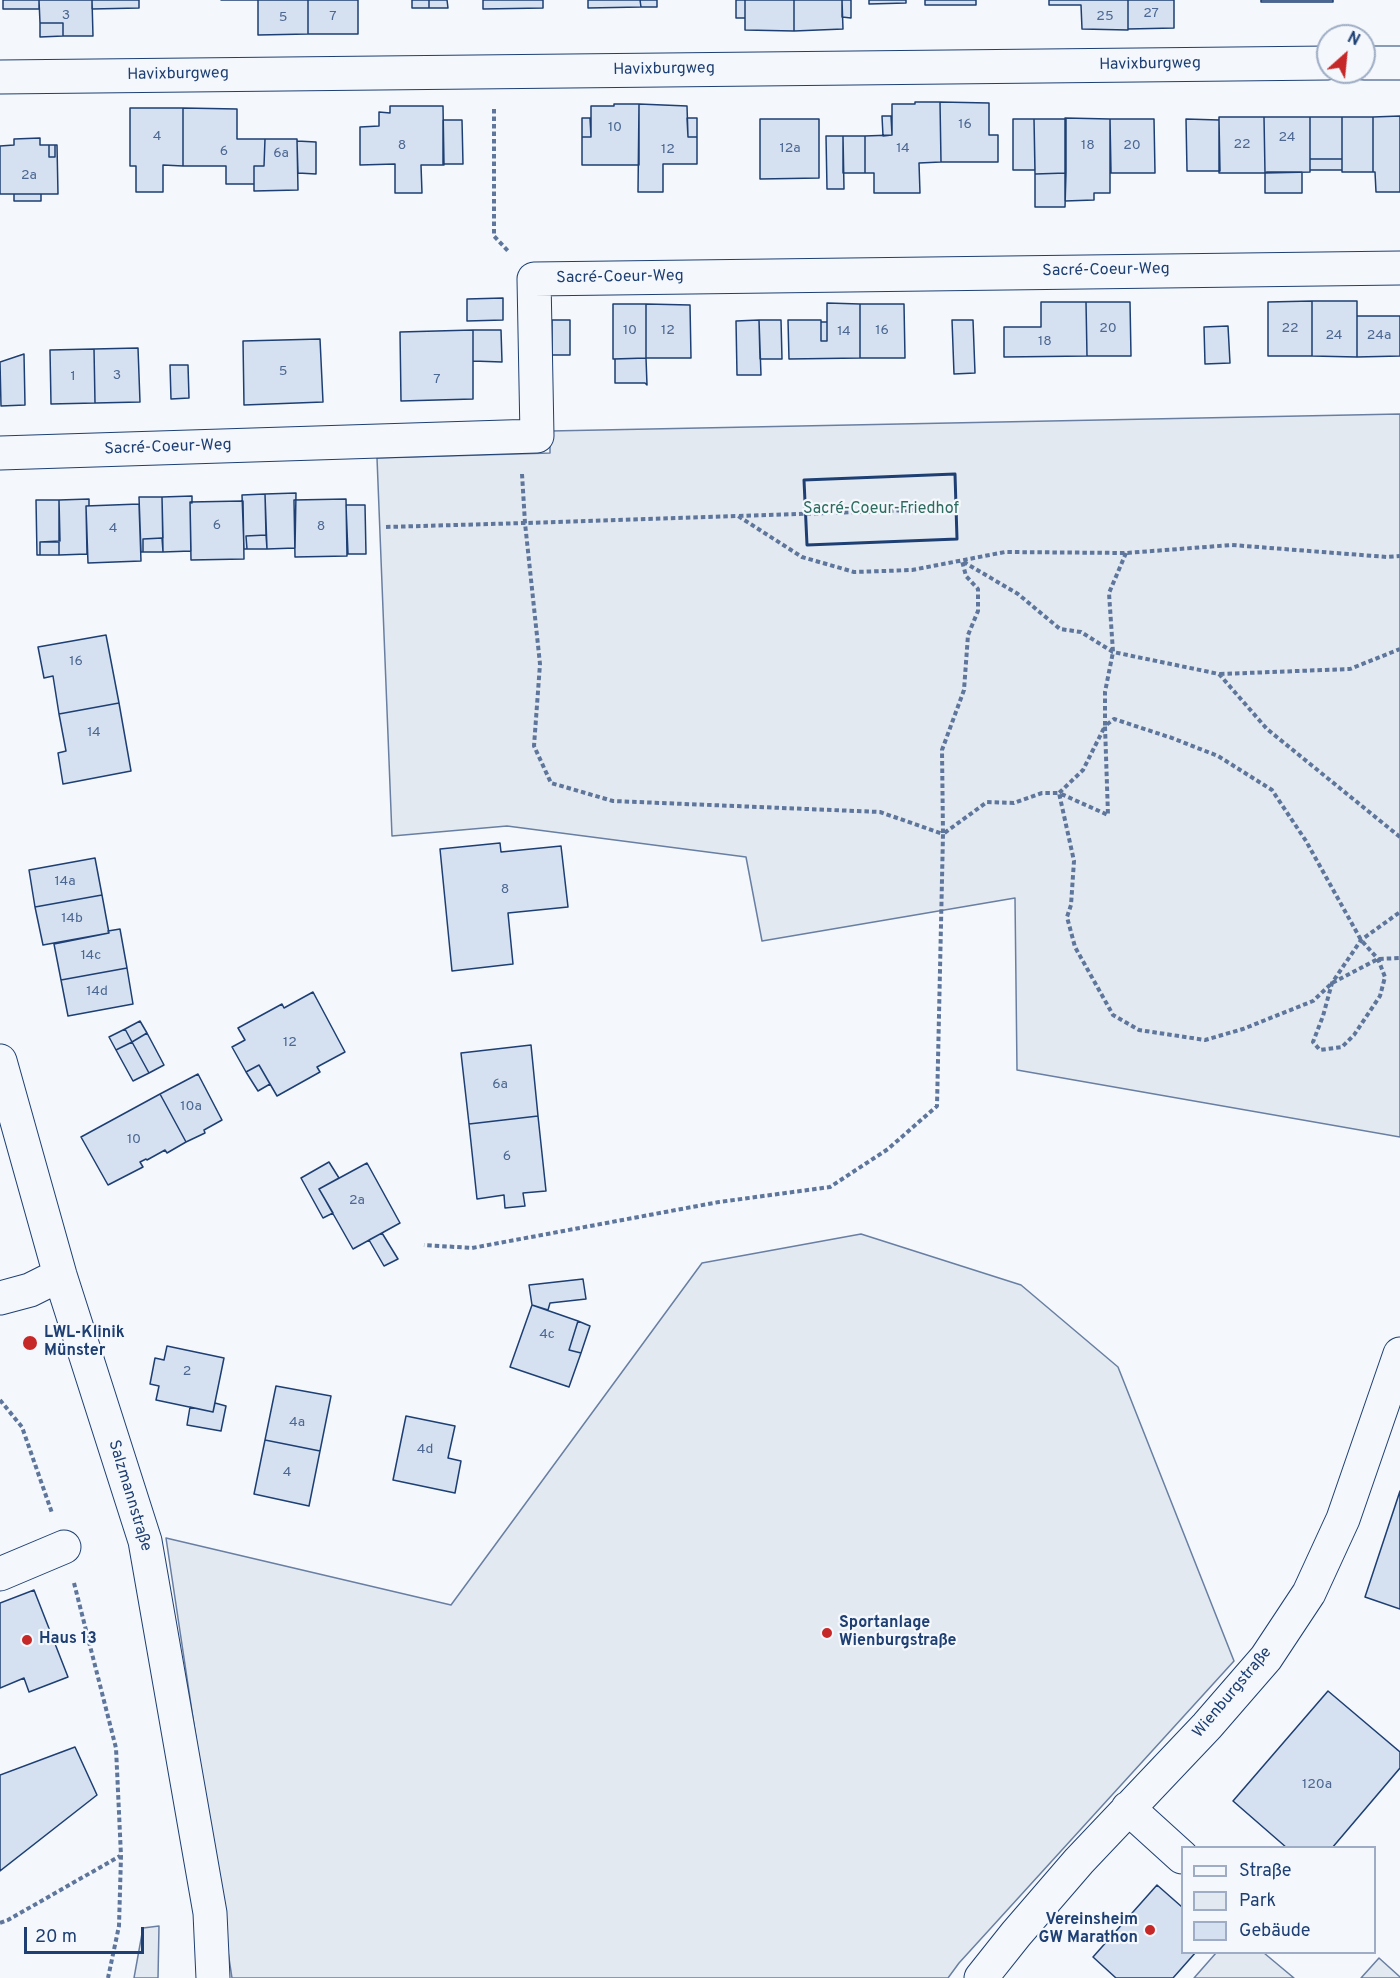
<!DOCTYPE html>
<meta charset="utf-8">
<style>
body{margin:0}
#map{position:relative;width:1400px;height:1978px;overflow:hidden;background:#f4f7fb;font-family:Overpass,sans-serif}
canvas{display:block}
.legend{position:absolute;left:1181px;top:1846px;width:195px;height:108px;box-sizing:border-box;background:#f4f7fb;border:2px solid #9eadc5;margin:0;padding:8px 10px;list-style:none;font-size:18px;color:#1d3f73}
.legend li{display:flex;align-items:center;gap:12px;height:30px}
.legend b{width:30px;border:2px solid #9eadc5}
.north{position:absolute;left:1316px;top:24px;width:60px;height:60px;box-sizing:border-box;background:#f4f7fb;border:2px solid #9eadc5;border-radius:50%;rotate:27deg;font-size:16px;font-weight:700;line-height:24px;text-align:center;color:#1d3f73}
.north::after{content:'';display:block;margin:auto;width:21px;height:27px;background:#c62828;clip-path:polygon(50% 0,100% 100%,50% 72%,0 100%)}
.scale{position:absolute;left:24px;top:1927px;width:120px;height:27px;box-sizing:border-box;border:3px solid #1d3f73;border-top:0;padding-left:8px;font-size:18px;line-height:21px;white-space:nowrap;color:#1d3f73;-webkit-text-stroke:4px #f4f7fb;paint-order:stroke}
</style>
<div id="map">
<canvas width="1400" height="1978"></canvas>
<ul class="legend">
<li><b style="height:8px;background:#f4f7fb"></b>Straße</li>
<li><b style="height:16px;background:#e3e9f0"></b>Park</li>
<li><b style="height:16px;background:#d5e0f0"></b>Gebäude</li>
</ul>
<div class="north">N</div>
<div class="scale">20 m</div>
</div>
<script>
const ctx = document.querySelector('canvas').getContext('2d');
ctx.lineJoin = 'round';
function paint(path, color) { ctx.fillStyle = color; ctx.fill(path, 'evenodd'); }
function stroke(path, color, width, dash) { ctx.strokeStyle = color; ctx.lineWidth = width; ctx.lineCap = dash ? 'butt' : 'round'; ctx.setLineDash(dash || []); ctx.stroke(path); }
function label(font, color, halo, rows, align = 'center') {
  ctx.font = font + ' Overpass,sans-serif'; ctx.lineWidth = 4.5; ctx.setLineDash([]); ctx.textBaseline = 'middle'; ctx.strokeStyle = halo; ctx.fillStyle = color; for (const [text, x, y, turn = 0] of rows) {
    ctx.save(); ctx.translate(x, y); ctx.rotate((+turn || 0) * Math.PI / 180); ctx.textAlign = isNaN(turn) ? turn : align; if (halo) ctx.strokeText(text, 0, 0); ctx.fillText(text, 0, 0); ctx.restore();
  }
}
const green = new Path2D(`
 M1400 414V1137L1017 1070 1015 898 762 941 746 857 507 826 392 836 377 458 550 453V431Z
 M861 1234 1021 1285 1118 1367 1234 1661 959 1963 948 1978H232L166 1538 451 1605 702 1263Z
 M159 1926 158 1978H134L143 1928Z
 M1216 1953H1264L1294 1978H1194Z
 M1379 1958 1400 1977V1978H1361Z`);
const building = new Path2D(`
 M3 0H39V9H3Z
 M39 0H92L93 36H63V23H40Z
 M92 0H139V8L92 9Z
 M258 0H221H308V34L258 35Z
 M308 0H358V34H308Z
 M412 0H429V8H412Z
 M429 0H447L448 8H429Z
 M483 0H543V8L483 9Z
 M588 0H640L641 7 588 8Z
 M640 0H657V7H641Z
 M736 0H745V18H736Z
 M745 0H794V31L745 30Z
 M794 0H842L843 29 794 31Z
 M842 0H851V18L842 17Z
 M869 0H906V3L869 4Z
 M925 0H976V5H925Z
 M1049 0H1128V30L1082 29 1081 5H1049Z
 M1128 0H1174V28L1128 29Z
 M1261 0H1333V2H1261Z
 M40 23H63V36L40 37Z
 M915 102H940L941 162 919 163 920 193H874V173H865V136L892 135V104H915Z
 M940 102 989 103V135H998V162H941Z
 M614 104H639V165H582V137H591V106H614Z
 M639 104 687 106 688 137H697V164H663V192H638Z
 M390 106H443L444 165H421L422 193H395V164L360 165V127L379 126V112L390 113Z
 M130 108H183V166L163 165V192H136V166H130Z
 M183 108 237 109V139H265L264 166H254V184H226V166H183Z
 M882 116H891L892 135 883 136Z
 M1400 116V192H1376L1375 172H1373V117Z
 M1219 117H1264L1265 173H1219Z
 M1264 117H1310V172L1265 173Z
 M1310 117H1342V159H1310Z
 M1342 117H1373V172H1342Z
 M582 118H590L591 137H582Z
 M687 118H697V137H688Z
 M1065 118 1110 119V193H1094V200L1065 201Z
 M760 119H819V178L760 179Z
 M1013 119H1034L1035 170H1013Z
 M1034 119H1066V173L1035 174Z
 M1110 119H1154L1155 173H1111Z
 M1186 119 1219 120 1220 171H1187Z
 M443 120H462L463 164H443Z
 M826 136H843L844 189H827Z
 M843 136H865V173H843Z
 M40 138V145H49V157H55V145H57L58 194H0V146L14 145V139Z
 M265 139H297L298 190 254 191V166H264Z
 M297 141 316 142V174L298 173Z
 M49 145H55V157H49Z
 M1310 159H1342V170H1310Z
 M1267 172H1302V193H1265V173Z
 M1066 173 1065 207H1035V174Z
 M14 194H41V201H14Z
 M503 298V320L467 321V299Z
 M1312 301H1357V357L1312 356Z
 M1312 301V356H1268V302Z
 M1041 302H1086L1087 356 1004 357V327H1041Z
 M1086 302H1130L1131 356H1087Z
 M827 303 860 304V358L789 359 788 320H821V341H827Z
 M613 304H646V358L613 359Z
 M646 304 690 305 691 358H646Z
 M860 304H904L905 358H860Z
 M1357 316H1400V356L1357 357Z
 M552 320H570V355H552Z
 M759 320H781L782 359H760Z
 M759 320 761 375H737L736 321Z
 M952 320H973L975 373 954 374Z
 M821 322H827V341H821Z
 M1228 326 1230 363 1205 364 1204 327Z
 M473 330V399L401 401 400 332Z
 M473 330H501L502 362 473 361Z
 M320 339 323 402 244 405 243 341Z
 M138 348 140 402 95 403 94 349Z
 M94 349 95 403 51 404 50 350Z
 M24 354 25 405 1 406 0 362Z
 M646 358 647 385 645 383H615V359Z
 M170 365H188L189 398 171 399Z
 M296 493 295 548 267 549 265 494Z
 M265 494 266 535 246 536 247 549H244L242 495Z
 M192 496V503L190 502 191 551 163 552 162 497Z
 M139 497H162L163 538 143 539V552H141Z
 M89 499V506H86L87 554 59 555V500Z
 M346 499 347 556 295 557 294 500Z
 M36 500H59L60 541 40 542V555H37Z
 M243 501 244 559 191 560 190 502Z
 M139 504 141 561 88 563 86 506Z
 M346 505H365L366 554H348Z
 M266 535 267 549H247L246 536Z
 M162 538 163 552H143V539Z
 M40 542H59V555H40Z
 M106 635 119 703 59 714 53 676 44 678 38 647Z
 M119 703 131 771 63 784 58 753 66 751 59 714Z
 M500 843 501 852 561 846 568 907 508 913 513 964 452 971 440 849Z
 M95 858 102 895 35 907 29 870Z
 M102 895 109 933 43 945 35 907Z
 M120 929 127 968 61 980 54 944 109 933 108 931Z
 M127 968 133 1004 68 1016 61 980Z
 M313 992 345 1052 317 1067 320 1072 277 1096 259 1065 246 1072 232 1047 245 1040 238 1028 282 1004 284 1008Z
 M140 1021 147 1033 132 1042 125 1029Z
 M125 1029 132 1042 116 1050 109 1037Z
 M147 1033 164 1065 149 1073 132 1042Z
 M132 1042 149 1073 133 1081 116 1050Z
 M531 1045 538 1116 469 1124 461 1053Z
 M259 1065 270 1084 258 1091 246 1072Z
 M198 1074 222 1120 204 1130 205 1133 186 1142 160 1094Z
 M160 1094 186 1142 167 1153 165 1150 147 1160 146 1159 140 1162 143 1167 108 1185 81 1137Z
 M538 1116 546 1191 523 1193 525 1206 505 1208 504 1195 477 1199 469 1124Z
 M329 1162 339 1178 319 1189 333 1213 323 1218 301 1178Z
 M367 1163 400 1223 353 1249 319 1189Z
 M382 1233 398 1259 384 1266 369 1240Z
 M583 1279 586 1299 550 1303 548 1310 532 1305 529 1285Z
 M532 1305 578 1321 569 1350 581 1353 569 1387 510 1367Z
 M578 1321 590 1326 581 1353 569 1350Z
 M167 1346 224 1358 213 1412 156 1400 159 1386 150 1384 155 1358 164 1360Z
 M276 1386 331 1396 320 1451 265 1440Z
 M215 1403 226 1406 221 1431 187 1425 190 1407 213 1412Z
 M406 1416 455 1426 448 1458 461 1461 455 1493 393 1480Z
 M265 1440 320 1451 309 1506 254 1494Z
 M1400 1491V1609L1365 1597Z
 M34 1590 68 1677 29 1692 24 1678 0 1688V1603Z
 M1328 1691 1400 1752V1768L1332 1848H1287L1233 1801Z
 M75 1747 97 1795 0 1871V1775Z
 M1157 1885 1182 1907V1952H1196L1173 1978H1116L1093 1957Z`);
const path = new Path2D(`
 M494 109V236L509 252
 M522 474 525 523 738 516 802 557 854 572 912 570 1005 552 1126 553 1232 545 1387 557 1400 556
 M739 516 914 510
 M386 527 525 523 540 664 534 746 551 783 613 801 880 812 943 834 937 1106 888 1149 830 1187 719 1202 472 1248 424 1245
 M1126 553 1109 593 1113 652 1105 692V726L1083 770 1059 793 1108 815 1105 726 1114 719 1172 738 1218 756 1272 790 1306 841 1361 940 1378 959 1385 977 1380 996 1354 1035 1342 1047 1320 1050 1313 1042 1323 1016 1332 983 1361 940 1400 912
 M1220 674 1350 669 1400 649
 M1400 837 1267 729 1219 674 1113 652 1081 632 1060 629 1018 594 962 561 966 576 978 589V611L968 635 964 690 942 750 943 834 987 802 1014 803 1042 793H1059L1074 861 1071 905 1067 917 1075 947 1113 1015 1139 1030 1205 1040 1243 1029 1313 1001 1332 983 1378 959 1400 958
 M0 1400 22 1427 52 1513
 M74 1583 116 1748 121 1856 119 1926 108 1978
 M0 1923 8 1920 120 1856`);
const minor = new Path2D(`
 M1364 63H1400
 M0 77 1328 63
 M0 453 537 436 534 279 1400 268
 M0 1061 60 1275 145 1541 210 1913 213 1978
 M0 1298 30 1290 60 1275
 M0 1574 64 1547
 M1128 1808 1182 1857
 M981 1978 1016 1934 1079 1861 1207 1726 1266 1658 1309 1593 1343 1519 1400 1354`);
const wall = new Path2D(`
 M955 474 957 539 807 545 804 480Z`);
const markers = [
 [30,1343,8,"#c62828"],
 [827,1633,6,"#c62828"],
 [27,1640,6,"#c62828"],
 [1150,1930,6,"#c62828"]
];
const numberNames = [
 ["27",1151,14],
 ["3",66,16],
 ["7",333,17],
 ["25",1105,17],
 ["5",283,18],
 ["16",965,125],
 ["10",615,128],
 ["4",157,137],
 ["24",1287,138],
 ["22",1242,145],
 ["8",402,146],
 ["18",1088,146],
 ["20",1132,146],
 ["12a",790,149],
 ["14",903,149],
 ["12",668,150],
 ["6",224,152],
 ["6a",281,154],
 ["2a",29,176],
 ["20",1108,329],
 ["22",1290,329],
 ["10",630,331],
 ["12",668,331],
 ["16",882,331],
 ["14",844,332],
 ["24",1334,336],
 ["24a",1379,336],
 ["18",1045,342],
 ["5",283,372],
 ["3",117,376],
 ["1",73,377],
 ["7",437,380],
 ["6",217,526],
 ["8",321,527],
 ["4",113,529],
 ["16",76,662],
 ["14",94,733],
 ["14a",65,882],
 ["8",505,890],
 ["14b",72,919],
 ["14c",91,956],
 ["14d",97,992],
 ["12",290,1043],
 ["6a",500,1085],
 ["10a",191,1107],
 ["10",134,1140],
 ["6",507,1157],
 ["2a",357,1201],
 ["4c",547,1335],
 ["2",187,1372],
 ["4a",297,1423],
 ["4d",425,1450],
 ["4",287,1473],
 ["120a",1317,1785]
];
const streetNames = [
 ["Havixburgweg",1150,65,-1],
 ["Havixburgweg",664,70,-1],
 ["Havixburgweg",178,75,-1],
 ["Sacré-Coeur-Weg",1106,271,-1],
 ["Sacré-Coeur-Weg",620,278,-1],
 ["Sacré-Coeur-Weg",168,448,-2],
 ["Salzmannstraße",129,1496,73],
 ["Wienburgstraße",1233,1693,-50]
];
const parkNames = [
 ["Sacré-Coeur-Friedhof",881,510]
];
const poiNames = [
 ["LWL-Klinik",44,1334],
 ["Münster",44,1352],
 ["Sportanlage",839,1624],
 ["Wienburgstraße",839,1642],
 ["Haus 13",39,1640],
 ["Vereinsheim",1138,1921,"right"],
 ["GW Marathon",1138,1939,"right"]
];
paint(green, '#e3e9f0');
stroke(green, '#687fa3', 1.5);
paint(building, '#d5e0f0');
stroke(building, '#1d3f73', 1.5);
stroke(minor, '#1d3f73', 35);
stroke(path, '#5e769c', 4, [4.5, 3]);
stroke(minor, '#f4f7fb', 33);
stroke(wall, '#1d3f73', 3);
for (const [x, y, r, color] of markers) { const dot = new Path2D(); dot.arc(x, y, r, 0, 2 * Math.PI); ctx.fillStyle = color; ctx.fill(dot); stroke(dot, '#f4f7fb', 2); }
label('14px', '#4b6792', null, numberNames);
label('16px', '#1d3f73', '#f4f7fb', streetNames);
label('16px', '#2c6c60', '#f4f7fb', parkNames);
label('bold 16px', '#1d3f73', '#f4f7fb', poiNames, 'left');
</script>
